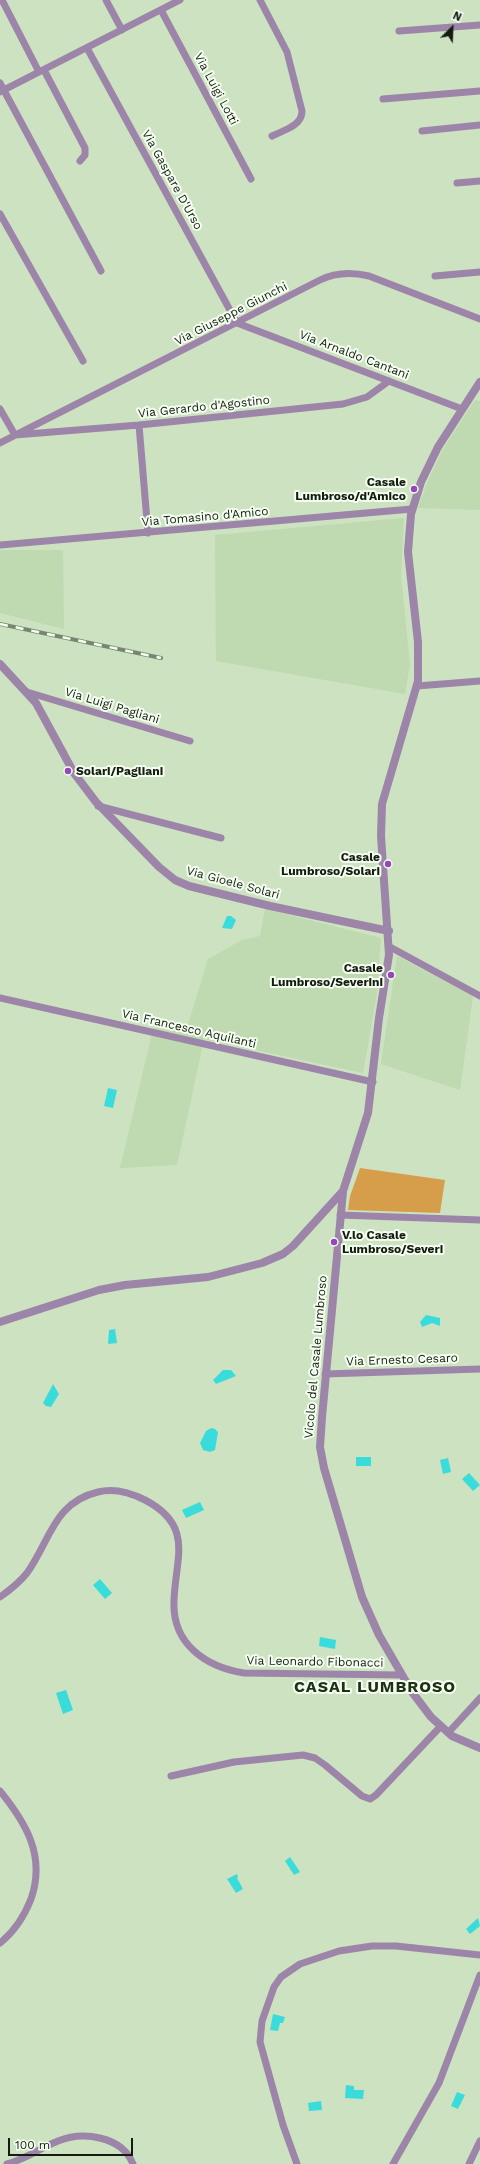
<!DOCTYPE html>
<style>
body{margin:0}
#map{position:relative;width:480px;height:2164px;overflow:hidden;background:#cce2c0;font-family:"Work Sans",sans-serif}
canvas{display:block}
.north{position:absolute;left:432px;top:8px;width:40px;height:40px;-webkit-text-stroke:3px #f5fff1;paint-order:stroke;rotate:24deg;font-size:11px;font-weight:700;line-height:16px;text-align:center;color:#141c10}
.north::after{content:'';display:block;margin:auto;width:14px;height:18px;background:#141c10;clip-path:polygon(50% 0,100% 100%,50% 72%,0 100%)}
.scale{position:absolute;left:8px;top:2138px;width:125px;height:18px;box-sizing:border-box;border:2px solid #141c10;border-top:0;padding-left:5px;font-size:12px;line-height:14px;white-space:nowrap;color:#141c10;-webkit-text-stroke:3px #f5fff1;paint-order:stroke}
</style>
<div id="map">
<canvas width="480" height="2164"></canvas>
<div class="north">N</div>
<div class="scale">100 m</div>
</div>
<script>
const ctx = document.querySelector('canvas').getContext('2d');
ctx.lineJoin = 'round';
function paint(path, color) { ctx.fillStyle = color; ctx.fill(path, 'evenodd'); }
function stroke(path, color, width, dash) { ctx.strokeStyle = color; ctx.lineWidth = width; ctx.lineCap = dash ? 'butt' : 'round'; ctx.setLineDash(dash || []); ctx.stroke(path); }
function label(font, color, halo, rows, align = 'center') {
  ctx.font = font + ' "Work Sans",sans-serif'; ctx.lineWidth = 4; ctx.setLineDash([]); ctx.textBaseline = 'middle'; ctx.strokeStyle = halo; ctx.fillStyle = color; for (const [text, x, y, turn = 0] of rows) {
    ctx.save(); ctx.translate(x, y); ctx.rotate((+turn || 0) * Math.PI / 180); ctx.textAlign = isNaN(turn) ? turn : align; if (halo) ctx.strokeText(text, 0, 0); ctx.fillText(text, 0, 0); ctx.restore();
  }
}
const built = new Path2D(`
 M475 400 480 401V510L418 508 427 483 443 449Z
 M404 518 401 575 410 665 405 694 216 661 215 535Z
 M0 550H63L64 629 0 613Z
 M265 909 381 938 377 993 363 1073 204 1039 177 1165 120 1168 154 1025 186 1031 208 959 242 940 260 936Z
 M397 956 473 996 460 1090 381 1064Z`);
const green = new Path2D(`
 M360 1168 445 1180 440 1213 348 1210 350 1196Z`);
const water = new Path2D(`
 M227 916H231L236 920 232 929 222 928Z
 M108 1088 117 1090 113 1108 104 1106Z
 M426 1315 440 1318V1326L432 1323 422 1327 420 1322Z
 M115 1329 117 1343 108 1344 109 1330Z
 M223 1370H231L236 1376 216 1384 213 1380Z
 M53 1384 59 1394 51 1407 46 1406 43 1403Z
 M211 1428 215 1429 218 1432 215 1450 210 1452 203 1450 200 1443 206 1431Z
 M356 1457H371V1466H356Z
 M448 1458 451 1472 443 1474 440 1460Z
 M469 1473 480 1485 473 1491 462 1479Z
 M200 1502 204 1510 186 1518 182 1510Z
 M100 1579 112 1593 105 1599 93 1585Z
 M320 1637 336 1640 335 1649 319 1646Z
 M66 1690 73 1710 63 1714 56 1693Z
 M290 1857 300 1872 294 1875 285 1861Z
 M237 1874 238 1877 237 1878 243 1889 236 1893 227 1879Z
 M478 1918 480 1926 470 1934 466 1929Z
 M273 2014 285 2017 283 2023H280L278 2031 270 2030Z
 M346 2085 354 2086V2090H364L363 2099 345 2098Z
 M457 2092 465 2095 458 2109 451 2106Z
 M321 2101 322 2110 309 2111 308 2103Z`);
const minor = new Path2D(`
 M2 0 39 72
 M106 0 122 30
 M260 0 287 52 302 111C302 126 284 130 272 136
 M161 10 251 179
 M399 31 480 25
 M87 48 237 323
 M44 70 85 148V155L80 161
 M0 83 101 271
 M0 92 180 0
 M383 99 480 91
 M422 131 480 125
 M457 183 480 181
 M0 214 83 361
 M435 276 480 272
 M237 323 462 409
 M0 409 15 435 139 425 343 404 367 397 389 381
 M139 425 148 533
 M0 443 320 280C336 272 352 272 369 276L480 319
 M0 545 412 509
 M417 686 480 681
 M27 692 190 741
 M98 806 221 838
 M390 947 480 996
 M0 998 373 1082
 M340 1215 480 1220
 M325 1374 480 1369
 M0 1597C10 1590 19 1583 27 1573 50 1541 54 1502 98 1492 114 1488 131 1493 145 1500 195 1526 175 1559 174 1601 172 1644 206 1667 244 1673L402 1675
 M448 1733 480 1698
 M171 1776 234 1762 303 1755 315 1758 325 1765 362 1796 370 1799 376 1795 440 1727
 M0 1791C26 1823 46 1856 31 1899 24 1917 15 1931 0 1943
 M7 2164C26 2159 40 2148 58 2141 83 2131 122 2136 133 2164
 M297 2164 283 2125 260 2042 262 2021 274 1987 281 1977 300 1964 339 1951 372 1946H396L480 1955
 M393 2164 439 2083 480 1975
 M469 2164 480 2141`);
const tertiary = new Path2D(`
 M0 664 36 703 74 773 96 802 159 867 175 880 189 886 270 906 389 931
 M343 1192 322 1417 320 1447 324 1468 362 1597 379 1635 412 1692 431 1717 452 1736 480 1748
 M0 1322 99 1290 125 1285 208 1277 262 1263 283 1254 293 1246 343 1191 368 1113 379 1018 389 955 381 836 382 804 418 681V642L408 552 411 514 421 482 438 447 480 382`);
const rail = new Path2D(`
 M0 624 161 658`);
const markers = [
 [414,489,4,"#9748b8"],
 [68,771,4,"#9748b8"],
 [388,864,4,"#9748b8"],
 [391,975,4,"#9748b8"],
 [334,1242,4,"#9748b8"]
];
const streetNames = [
 ["Via Luigi Lotti",216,89,62],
 ["Via Gaspare D'Urso",172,180,61],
 ["Via Giuseppe Giunchi",231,314,-27],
 ["Via Arnaldo Cantani",354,355,21],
 ["Via Gerardo d'Agostino",204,407,-6],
 ["Via Tomasino d'Amico",205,517,-5],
 ["Via Luigi Pagliani",112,706,17],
 ["Via Gioele Solari",233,883,15],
 ["Via Francesco Aquilanti",189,1029,13],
 ["Vicolo del Casale Lumbroso",316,1357,-85],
 ["Via Ernesto Cesaro",402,1360,-2],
 ["Via Leonardo Fibonacci",315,1662,1]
];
const poiNames = [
 ["Casale",406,482],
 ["Lumbroso/d'Amico",406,496],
 ["Solari/Pagliani",76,771,"left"],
 ["Casale",380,857],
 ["Lumbroso/Solari",380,871],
 ["Casale",383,968],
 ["Lumbroso/Severini",383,982],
 ["V.lo Casale",342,1235,"left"],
 ["Lumbroso/Severi",342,1249,"left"]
];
const districtNames = [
 ["CASAL LUMBROSO",375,1687]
];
paint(built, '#bfd9b0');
paint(green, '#d69e4b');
paint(water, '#3adcdb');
stroke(minor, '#9c85a8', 7);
stroke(tertiary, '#9c85a8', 8);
stroke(rail, '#77876f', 4);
stroke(rail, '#f5fff1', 2.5, [8]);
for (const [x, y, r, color] of markers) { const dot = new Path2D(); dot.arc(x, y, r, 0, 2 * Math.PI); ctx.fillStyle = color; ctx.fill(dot); stroke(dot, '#f5fff1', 1.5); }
label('12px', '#141c10', '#f5fff1', streetNames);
label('bold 12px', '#141c10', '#f5fff1', poiNames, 'right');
ctx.letterSpacing = '1px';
label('bold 16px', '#1f3015', '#f5fff1', districtNames);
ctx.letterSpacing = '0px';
</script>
